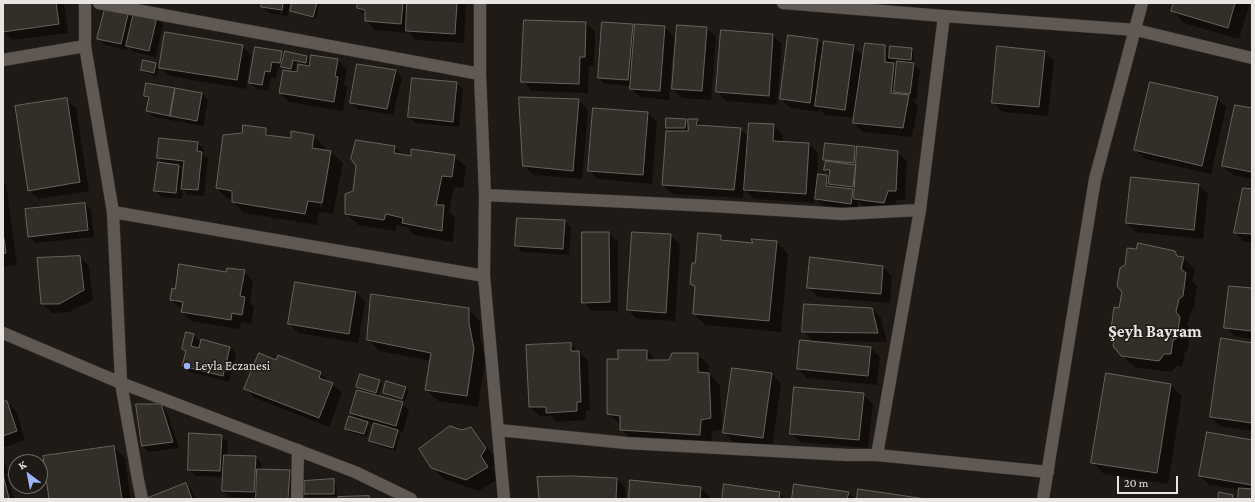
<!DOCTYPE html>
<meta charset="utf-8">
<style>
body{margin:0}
#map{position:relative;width:1255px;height:502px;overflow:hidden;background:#1f1a15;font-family:"Crimson Pro",serif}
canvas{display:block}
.frame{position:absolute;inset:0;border:4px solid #e9e5e2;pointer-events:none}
.north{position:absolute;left:8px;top:454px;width:40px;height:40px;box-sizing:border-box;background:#1f1a15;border:1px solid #706b67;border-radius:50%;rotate:328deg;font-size:11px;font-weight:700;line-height:16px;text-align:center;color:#e9e5e2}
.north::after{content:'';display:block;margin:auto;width:14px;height:18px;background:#9bb5fd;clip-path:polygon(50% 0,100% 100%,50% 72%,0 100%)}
.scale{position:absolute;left:1117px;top:476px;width:61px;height:18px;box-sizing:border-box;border:2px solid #e9e5e2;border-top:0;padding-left:5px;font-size:12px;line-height:14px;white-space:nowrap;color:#e9e5e2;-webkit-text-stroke:3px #1f1a15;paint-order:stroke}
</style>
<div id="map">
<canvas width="1255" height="502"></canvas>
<div class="frame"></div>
<div class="north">K</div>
<div class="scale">20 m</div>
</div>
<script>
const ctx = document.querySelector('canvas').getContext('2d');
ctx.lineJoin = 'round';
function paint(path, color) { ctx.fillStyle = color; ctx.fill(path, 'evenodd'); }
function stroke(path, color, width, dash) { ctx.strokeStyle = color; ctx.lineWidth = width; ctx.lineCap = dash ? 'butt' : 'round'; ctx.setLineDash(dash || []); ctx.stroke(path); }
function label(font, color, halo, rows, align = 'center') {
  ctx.font = font + ' "Crimson Pro",serif'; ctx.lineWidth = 3; ctx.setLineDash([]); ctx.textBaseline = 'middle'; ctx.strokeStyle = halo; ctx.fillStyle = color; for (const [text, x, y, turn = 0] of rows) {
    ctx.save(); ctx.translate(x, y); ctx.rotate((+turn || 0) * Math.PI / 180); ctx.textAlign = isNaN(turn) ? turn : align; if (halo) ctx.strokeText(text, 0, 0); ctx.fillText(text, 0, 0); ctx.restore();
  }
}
const shadow = new Path2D(`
 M3 3H64L68 33 13 40 3 31Z
 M253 3H282L280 15 269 13 262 7 263 5Z
 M284 3H290L288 16 282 15Z
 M293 3H320L316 19 294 13 291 10Z
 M359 3H466L464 43 416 40 409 33 375 30 366 21V16L358 8Z
 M1175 3H1250L1239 39 1184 23 1173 11Z
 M128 11 134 17 157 18 163 24 156 57 134 52 128 46 127 50 105 45 99 38Z
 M586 23 595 32 594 66H589L588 93 532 91 523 81Z
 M632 25 636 29 665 27 674 37 669 100 640 97 631 88V86L605 84 599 78Z
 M678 26 707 28 716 37 711 100 682 98 673 89Z
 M722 31 773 35 782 44 777 105 726 101 717 92Z
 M789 36 818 40 824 46H853L864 57 885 46 891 52 911 49 914 52 913 63 920 70 916 100 912 99 918 106 912 137 863 132 854 123 855 118 825 115 819 108V112L790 108 781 99ZM894 61H898V68L894 64Z
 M242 46 251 55 246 89 170 76 160 67Z
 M1044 51 1054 61 1048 116 1002 112 993 102Z
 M281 52 285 56H307L311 61 337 60 347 69 344 84 347 87 343 111 289 102 280 93 291 73 292 71 285 69 278 68 276 78 271 77 268 91 256 89 250 83ZM296 62 306 65 298 74 294 73Z
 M144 61 156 64 159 67 157 76 145 73 142 70Z
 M357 66 396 71 402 78 393 115 358 109 351 103Z
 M413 79 457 83 463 89 459 127 415 123 409 117Z
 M202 94 208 100 203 126 154 117 147 111 149 100 145 96Z
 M1217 98 1226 107 1211 174 1145 159 1135 150Z
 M66 99 76 108 89 191 38 199 29 190Z
 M578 100 588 110 582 179 534 175 524 166Z
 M1252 109V179L1233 175 1223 166Z
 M648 113 657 122 652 184 598 179 589 170Z
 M685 120 689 124 697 120 703 126 740 129 749 137 774 125 783 135 782 143 809 144 818 153 817 175 826 176 830 180 831 175 825 169 827 162 824 159 826 144 855 147 858 150 897 152 907 161 905 200H897L894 212 865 208 858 201 857 210 822 205 815 198V203L754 199 744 189 743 198 672 194 663 185 671 132 667 128Z
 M265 129 272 137 292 139 313 136 325 147V151L331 152 343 163 333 214 319 212 317 225 244 213 233 202V200L228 199 217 188 243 134ZM329 160H331L322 208H320Z
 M160 139 197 143 204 149 203 154 208 159 204 196 188 195 183 189 182 199 162 197 155 191 163 164 158 158ZM179 166H184V171Z
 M395 147 404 156 412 157 454 156 466 167 463 188 454 187 449 212 455 218 453 242 414 235 407 227 397 225 395 231 358 225 346 213 354 192Z
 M3 181 6 184 17 265 3 267Z
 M1199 185 1208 194 1203 239 1136 232 1127 223Z
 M1252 190V242H1244L1235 232Z
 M85 204 91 210 94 237 35 243 29 236Z
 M565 221 571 227 569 255 522 252 516 246Z
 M609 233 618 242V311H592L583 302Z
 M671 235 680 245 675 321 637 319 628 310Z
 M721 236 726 241 754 244 777 242 788 254 781 332 705 325 694 314 696 288 691 283 696 264Z
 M1175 252 1180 258H1184L1195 270 1192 281 1197 286 1194 308 1191 311 1187 325 1191 329 1188 349 1185 352 1182 366H1176L1171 372 1134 367 1122 355 1117 334 1112 329 1120 309Z
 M80 257 89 266 93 300 69 312 52 313 42 304Z
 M883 267 892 276 890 303 818 297 808 287Z
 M244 271 253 281 250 303 254 307 251 324 241 322 240 329 191 321 182 312V309H181L171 300 176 290 227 273Z
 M1252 289V339L1235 336 1225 327Z
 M356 292 365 302 358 343 299 333 289 324Z
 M468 309 480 321V335L485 361 478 407 438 401 426 390 431 361 380 351 368 340Z
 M872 309 881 318 887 342 812 341 803 331Z
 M194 335 201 343 230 347 236 354 229 382 190 372 183 365 187 352 183 349Z
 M570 344 588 361 590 411H586V420L557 422 551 416H540L530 407Z
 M1252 344V431L1220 426 1211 417Z
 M870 348 880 357 877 385 807 378 798 369Z
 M619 351H647L656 361H670L698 354 709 366V374L720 385 722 429 712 431 711 446 633 441 621 429V425L608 413 619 360Z
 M277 361 320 373 342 393 329 427 255 398 246 389Z
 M733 369 772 374 781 384 772 447 733 442 724 432Z
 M379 381 382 384 378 397 402 403 409 410 403 432 396 430 400 434 396 451 373 444 370 441 375 424 366 422 370 426 367 437 349 432 346 429 358 420 351 413 368 392 360 389 357 386Z
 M1171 385 1182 396 1168 484 1104 474 1092 462Z
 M406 387 409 390 405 401 387 396 384 393Z
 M863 394 873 404 868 448 800 442 791 433Z
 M7 402 16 411 25 440 3 448V403Z
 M161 405 167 412 179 448 149 452 143 446Z
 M471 428 482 440 497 460 492 468 499 479 478 491 444 479 432 467 462 431Z
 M221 436 228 442 227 456 256 457 262 464V470L289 471 295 477 294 499H257V498L230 497 223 490 224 477 195 476 189 469Z
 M1252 441V499H1239L1240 490 1209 485 1200 476Z
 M114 447 125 458 131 499H50Z
 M3 457 8 473 4 474 8 478 14 499H3Z
 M617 479 626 488 625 499H540Z
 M333 481 336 484 337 496 308 497 305 494V482Z
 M186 484 192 491 196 499H149Z
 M700 488 710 497 709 499H630Z
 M779 493 785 499H723Z
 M848 493 855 499H793Z`);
const building = new Path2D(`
 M3 3H56L59 24 3 32Z
 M262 3H283L282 10 261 7Z
 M292 3H317L313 17 290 11Z
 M358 3H403L401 24 365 21V10L357 8Z
 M407 3H457L455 34 406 31Z
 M1174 3H1235L1228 28 1171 11Z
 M106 5 129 10 121 44 97 39Z
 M134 12 157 17 149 51 126 46Z
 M524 20 586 22 585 57H580L579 84 521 82Z
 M602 22 633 24 628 80 598 78Z
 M635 24 665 26 660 91 630 89Z
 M677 25 707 27 702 91 672 89Z
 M721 30 773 34 769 96 716 92Z
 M165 32 243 45 237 80 159 68Z
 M788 35 818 39 810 103 780 99Z
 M824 41 854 45 845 110 815 106Z
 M865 43 885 45V62L894 63 891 93 909 95 903 128 853 123Z
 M890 46 912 48 911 60 889 58Z
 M997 46 1045 51 1039 107 992 103Z
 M255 47 282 51 280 63 272 62 270 72 265 71 262 85 249 83Z
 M285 51 307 56 306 63 293 60 291 69 281 67Z
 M311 55 338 59 335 76 338 77 334 102 279 93 283 70 297 72 298 64 309 66Z
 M143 60 156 63 154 73 141 70Z
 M897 61 914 63 910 94 894 92Z
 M357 64 396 70 387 109 350 103Z
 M412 78 457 82 453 122 408 117Z
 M1150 82 1218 97 1202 166 1134 150Z
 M146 83 175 88 170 116 146 111 149 97 144 96Z
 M175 88 202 93 197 121 170 116Z
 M519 97 579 99 573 171 523 166Z
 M67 98 80 182 28 191 15 106Z
 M1235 105 1252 108V172L1222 166Z
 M593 108 648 112 643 175 588 171Z
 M666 118 686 119 685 128H666Z
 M688 119H698L696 125 741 128 734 190 662 185 666 131H688Z
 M749 123 774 124 773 141 809 143 806 194 744 190Z
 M243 125 266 128V135L291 138V131L314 135 312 148 331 151 322 203 308 201 305 214 232 202V191L216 188 223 135 242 133Z
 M159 138 198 142 197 151 202 152 198 190 181 189 184 161 157 158Z
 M356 140 395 146 394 153 411 156V149L455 155 452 177 442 176 436 205H444L442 231 402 223 403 218 386 214 384 220 345 214V194L353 191 356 166 351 159Z
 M825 143 855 146 854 163 823 160Z
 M857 146 898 151 896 191H888L884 203 854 199Z
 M826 161 856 165 853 187 828 184 830 170H824Z
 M158 162 179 165 176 193 154 191Z
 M818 174 827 175 826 186 853 189 851 204 815 199Z
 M1131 177 1199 184 1194 230 1126 223Z
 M1243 188 1252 189V234L1234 233Z
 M85 203 88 230 28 237 25 209Z
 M517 218 565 220 563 249 515 246Z
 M3 232 6 253 3 254Z
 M582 232H609L610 302 582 303Z
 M632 232 671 234 666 313 627 310Z
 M698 233 721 235V240L753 243 751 239 777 241 769 321 693 314 695 286 690 284 692 263H695Z
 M1138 243 1175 251 1177 256 1184 257 1181 269 1186 273 1183 296 1179 299 1176 312 1180 317 1177 338 1173 340 1171 354H1164L1159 361 1121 356 1113 346 1117 330 1111 329 1114 307 1119 308 1122 292 1117 286 1120 268 1125 265 1127 248 1136 249Z
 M80 256 84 290 59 304H41L37 258Z
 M810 257 883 266 881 294 807 288Z
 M179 264 226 272 227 268 245 270 240 296 245 297 242 315 232 313 231 320 181 312 183 302 170 300 172 288 175 289Z
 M295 282 356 292 349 334 288 324Z
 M1229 286 1252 288V331L1224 328Z
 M371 294 469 308V323L474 349 467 396 425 390 431 353 367 340Z
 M804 304 872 308 878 333 802 332Z
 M186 332 194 334 191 346 199 348 201 339 230 347 223 376 182 366 186 351 182 349Z
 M1221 338 1252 343V423L1210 417Z
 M800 340 871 347 868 376 797 369Z
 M571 343V351H579L581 402H577V411L546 413V407H529L526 345Z
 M618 350H647V360H669L672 353H698V372L709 373 711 418 701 420 700 435 620 430V416L607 414V359H618Z
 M259 353 276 360 278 355 321 372 319 378 333 383 319 418 244 389Z
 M732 368 772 373 763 438 723 433Z
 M1106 373 1171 384 1157 473 1091 463Z
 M360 374 380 380 376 393 356 387Z
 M386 381 406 387 402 399 383 393Z
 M794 387 864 393 859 440 790 434Z
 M357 390 403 402 396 426 350 413Z
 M7 401 17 431 3 436V402Z
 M136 404H161L173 442 142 446Z
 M349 416 368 422 364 434 345 429Z
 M374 423 398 430 393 448 369 441Z
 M450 426 462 430 471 427 486 448 481 456 488 467 466 480 431 468 419 449Z
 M1207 432 1252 440V485L1199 476Z
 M189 433 222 435 220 471 188 470Z
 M114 446 122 499H49L43 456Z
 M224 455 256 456 254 492 222 491Z
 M257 469 290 470 288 499H256Z
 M3 475 9 498 4 499H3Z
 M572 476 617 478 616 499H539L537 477Z
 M334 479V494H304V481Z
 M630 480 701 487 700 499H629Z
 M186 483 192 499H148V498Z
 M724 484 780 492 779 499H722Z
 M794 484 849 492 847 499H792Z
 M1239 488 1252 489V499H1238Z
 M858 489 926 499H857Z
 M1219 492 1233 495 1232 499H1218Z
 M369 496V499H338V497Z`);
const street = new Path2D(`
 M99 3 480 74
 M480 3V74L485 195 484 276 504 499
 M783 3 944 16 1136 30 1252 58
 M3 60 85 46
 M485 195 712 206 842 214 920 210
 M113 212 484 276
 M498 430 626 443 847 455H877L1048 472
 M877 455 920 210 944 16
 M297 499 298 450
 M1043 499 1095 179 1142 3`);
const secondary = new Path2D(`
 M85 3V46L113 212 121 383 138 480 142 499
 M3 333 121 383 355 472 411 499`);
const markers = [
 [187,366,4,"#9bb5fd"]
];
const poiNames = [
 ["Leyla Eczanesi",195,366]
];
const districtNames = [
 ["Şeyh Bayram",1155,332]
];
paint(shadow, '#0007');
paint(building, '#342e29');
stroke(building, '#69625d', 1);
stroke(street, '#3a3634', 13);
stroke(secondary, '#3a3634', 13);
stroke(street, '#5f5853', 12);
stroke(secondary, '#5f5853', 12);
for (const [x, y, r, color] of markers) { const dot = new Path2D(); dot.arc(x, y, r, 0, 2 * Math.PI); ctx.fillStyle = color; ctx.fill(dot); stroke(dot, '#1f1a15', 1.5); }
label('13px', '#e9e5e2', '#1f1a15', poiNames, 'left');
label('bold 17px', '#e9e5e2', '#1f1a15', districtNames);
</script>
